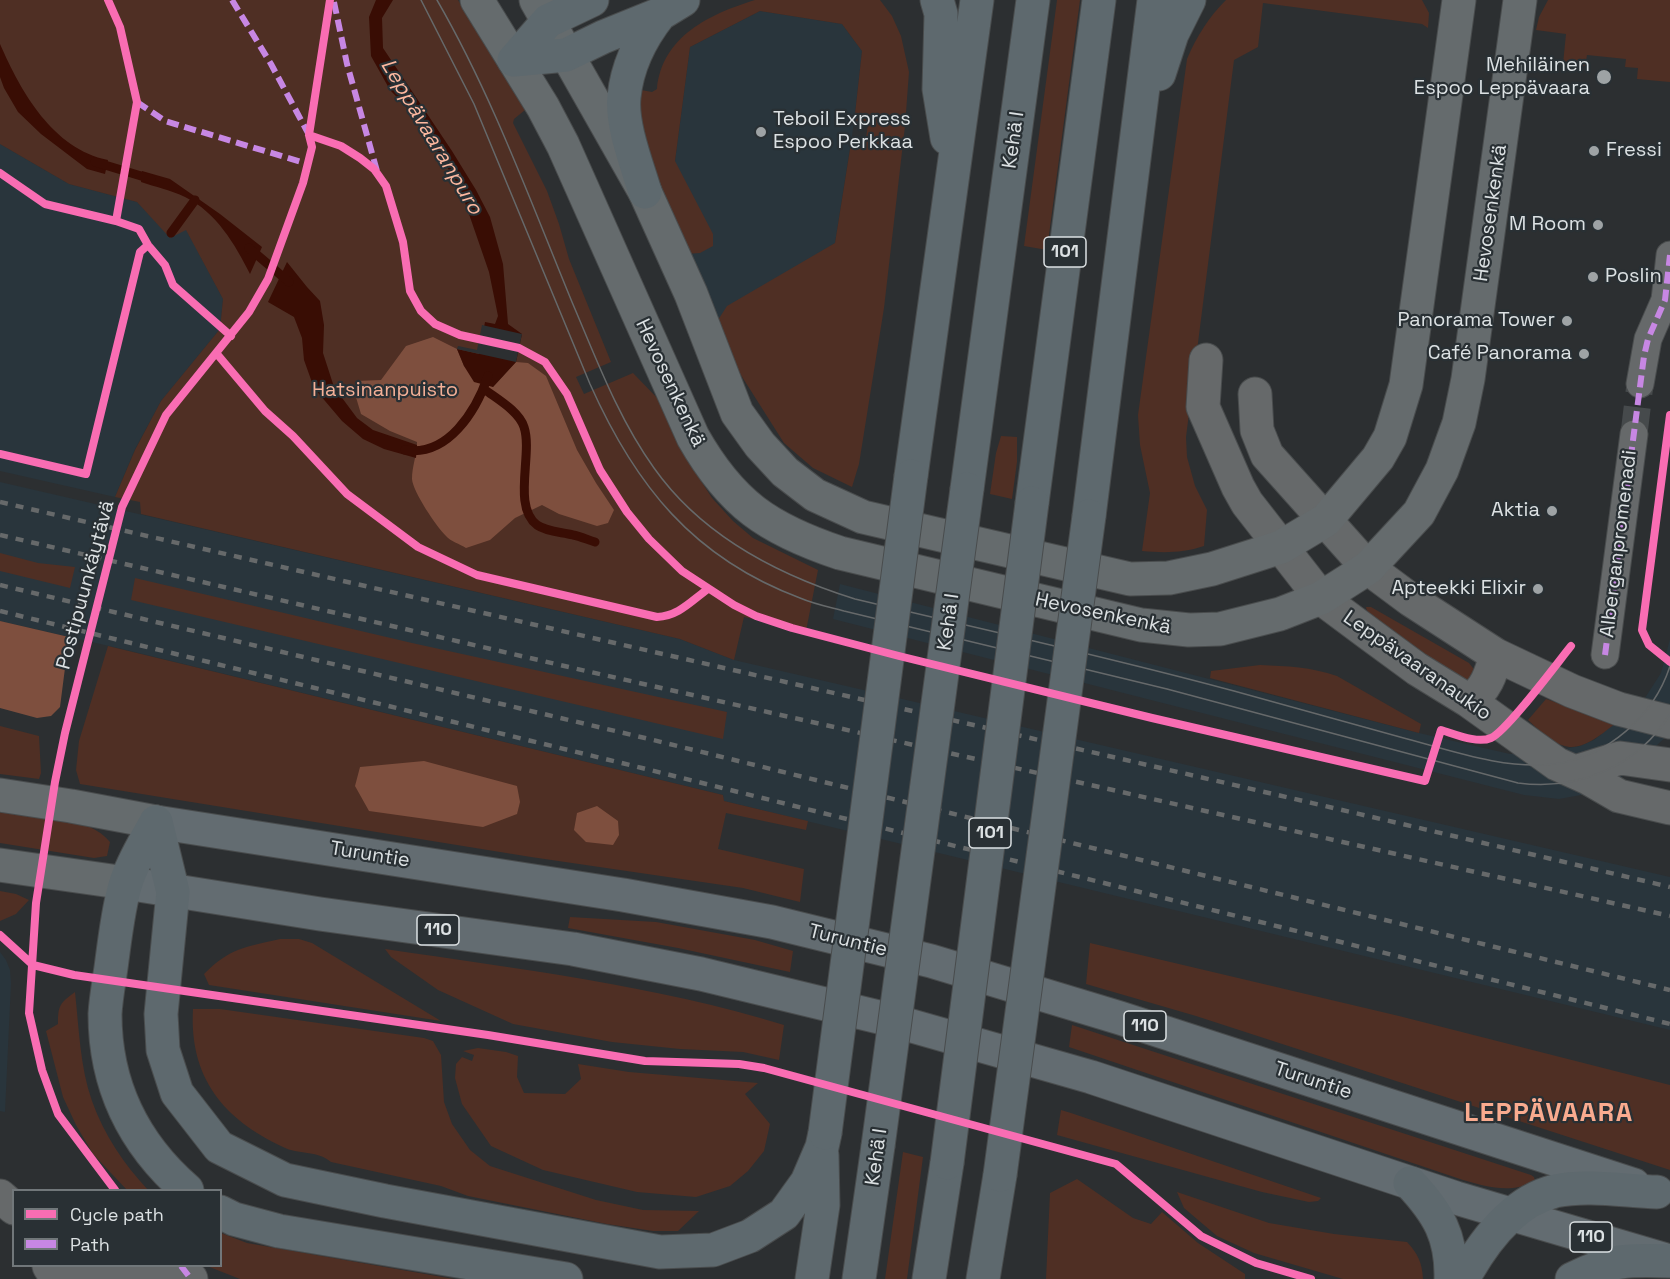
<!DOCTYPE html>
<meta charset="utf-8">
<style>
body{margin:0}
#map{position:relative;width:1670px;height:1279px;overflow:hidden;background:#2c2f31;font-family:"Space Grotesk",sans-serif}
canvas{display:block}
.legend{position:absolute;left:12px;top:1189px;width:210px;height:78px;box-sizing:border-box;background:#293034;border:2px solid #71777a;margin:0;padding:8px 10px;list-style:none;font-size:18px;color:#dce1e3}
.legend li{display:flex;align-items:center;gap:12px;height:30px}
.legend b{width:30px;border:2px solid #71777a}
</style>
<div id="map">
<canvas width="1670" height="1279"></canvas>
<ul class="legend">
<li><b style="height:8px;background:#f96db3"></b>Cycle path</li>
<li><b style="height:8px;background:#c787e3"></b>Path</li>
</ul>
</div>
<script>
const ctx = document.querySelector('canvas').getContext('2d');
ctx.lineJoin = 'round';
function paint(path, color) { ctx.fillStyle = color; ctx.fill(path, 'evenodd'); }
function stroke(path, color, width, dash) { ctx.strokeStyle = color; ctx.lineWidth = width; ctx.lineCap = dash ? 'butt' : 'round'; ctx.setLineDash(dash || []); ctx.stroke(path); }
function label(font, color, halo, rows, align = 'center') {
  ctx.font = font + ' "Space Grotesk",sans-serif'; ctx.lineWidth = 4.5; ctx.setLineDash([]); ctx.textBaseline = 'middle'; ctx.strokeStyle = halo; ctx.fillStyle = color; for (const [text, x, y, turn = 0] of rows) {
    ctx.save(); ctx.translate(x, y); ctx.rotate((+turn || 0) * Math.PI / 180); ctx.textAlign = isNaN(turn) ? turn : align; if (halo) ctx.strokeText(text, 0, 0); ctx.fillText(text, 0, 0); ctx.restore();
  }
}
const built = new Path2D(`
 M760 11 842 24 862 51 854 123 835 243 718 320 686 254 675 161 690 47Z
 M0 144 69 184 137 202 170 237 186 229 223 299 220 329 161 401 135 449 115 497 0 471Z
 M0 482 680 639 734 660 1670 877V1030L724 801 723 795 122 649 0 621Z
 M840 584 1419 733 1510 754 1549 752 1580 746 1594 740 1643 701 1661 673 1670 639V733L1625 775 1592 793 1559 799 1524 795 833 619Z
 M0 952 6 960 10 970 11 983 5 1112 0 1111Z`);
const green = new Path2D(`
 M0 0H458L525 110 514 119 513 123 547 191 559 224 569 259 611 362 576 377 584 394 633 373 662 403 688 461 712 498 733 521 753 538 818 570 806 631 744 617 734 660 680 639 141 514 140 502 115 497 135 450 161 401 220 329 223 299 186 230 170 238 137 202 69 184 0 144Z
 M755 0H880L892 16 901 36 909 72 905 126 884 308 859 464 852 487 813 468 784 443 739 372 718 320 727 306 835 243 851 143 865 145 868 124 854 123 862 51 842 24 760 11 690 47 675 161 713 234V246L700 253 686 254 636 121 641 90 652 92 657 89C662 36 710 14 755 0Z
 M1057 0H1080L1047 250 1024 246Z
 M1226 0H1422L1429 13 1428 28 1422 24 1263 3 1258 47 1234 60 1186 437 1187 457 1195 486 1207 510 1204 546C1183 553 1164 553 1142 551L1150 493 1140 445 1138 415 1187 59C1197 36 1208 18 1226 0Z
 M1548 0H1670V82L1637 79 1638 68 1625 67 1626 59 1587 55 1585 66 1563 64 1566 34 1536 30 1539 17Z
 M1001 436 1017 437V462L1012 499 990 494 996 453Z
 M0 553 38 563 75 567 70 588 0 571Z
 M135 578 412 643 727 712 723 739 131 600Z
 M1366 607H1371L1469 663 1476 672 1472 685C1451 672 1369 628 1366 607Z
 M108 646 723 795 724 801 808 821 806 830 726 813 718 849 804 869 800 902 743 888 531 857 80 784 76 770 79 741Z
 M1260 665C1287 666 1311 667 1337 676L1421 724 1419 733 1210 678 1211 671Z
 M1546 699 1616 723C1576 755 1566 756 1528 720Z
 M0 726 39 736 41 773 39 779 0 774Z
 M0 808C31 813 90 816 110 842L107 856 94 858 0 843Z
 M0 891 16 894 29 900 16 914 0 921Z
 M570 917 656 922 755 940 793 951 790 972 678 948 568 928Z
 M280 939H299L312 943 441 1021 209 985 204 974C230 948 245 947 280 939Z
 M1090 943 1399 1016 1670 1085V1170L1196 1016 1086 984Z
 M385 949C519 969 654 985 784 1025L779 1060 743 1052 680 1049 612 1042 513 1024 438 990 391 957Z
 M75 992C79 1028 80 1067 92 1101 104 1135 124 1164 148 1190H127L93 1154 76 1125 63 1097 46 1031 58 1024C58 1005 60 1003 75 992Z
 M193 1009H220L424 1038 433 1041 441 1055 444 1102 452 1124 470 1150 490 1166 596 1200 643 1210 699 1211 678 1231H653L607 1224 468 1196 441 1186 331 1162C317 1150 298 1155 283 1147 223 1119 189 1077 193 1009Z
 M1072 1025 1531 1175 1534 1177 1535 1181C1510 1194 1488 1187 1463 1180L1069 1047Z
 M478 1048 506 1052 518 1056 517 1077 524 1093 565 1094 581 1079 578 1064 629 1072 758 1083 745 1094 770 1124 764 1151 748 1171 730 1186 696 1197 637 1192 543 1170 491 1146 462 1104 455 1078 456 1064 462 1057 472 1061 474 1055 463 1051Z
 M1061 1110 1071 1113 1321 1198 1318 1201 1309 1202 1262 1192 1057 1135Z
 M903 1152 923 1157 907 1279H885Z
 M1077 1179 1133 1218 1151 1224 1162 1212 1198 1243 1245 1274V1279H1046L1050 1193Z
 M1177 1192 1269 1223 1334 1234 1407 1242C1418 1254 1422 1262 1423 1279H1343L1254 1253 1217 1236 1184 1208Z
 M221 1233 247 1243 454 1279H240L207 1266H220Z`);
const forest = new Path2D(`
 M433 337 457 349 464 366 493 387 516 362 528 363 546 376 577 450 596 483 614 510 608 523 597 526 559 514 542 505 515 518 490 540 466 548C460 544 450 541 446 536 436 526 413 492 412 479 412 466 417 455 417 442L390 431 361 414 355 394 356 381 381 380 406 346Z
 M0 621 69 637 60 707 51 716 37 718 0 708Z
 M424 761 517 786 520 802 517 814 483 827 369 811 355 786 360 767Z
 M597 806 618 821 619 835 613 845 586 842 574 830 577 813Z`);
const water = new Path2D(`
 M376 0H393L382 18 383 48 452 151 476 190 490 217 503 264 508 324 522 334 516 362 493 387 474 382 464 366 457 349 479 354 485 322 495 324 498 316 489 272 460 188 416 117 390 90 371 56 369 17Z
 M0 44C21 92 53 149 108 160L105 174 87 169 41 134 18 112 4 88 0 77Z
 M142 171 170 179 220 214 262 247 250 274C235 244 216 212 185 197 171 190 155 187 141 182Z
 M287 262 307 287 320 301 324 325 323 353 334 387 357 418 373 430 417 445 416 458 384 449 363 439 342 421 314 388 304 360 302 338 294 317 268 302Z`);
const pier = new Path2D(`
 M482 325 522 334 516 362 457 349 458 346 477 350Z`);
const stream = new Path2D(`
 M95 162 151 179
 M171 233 195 200
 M249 248 289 282
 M484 389C497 399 519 411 524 427 533 454 512 506 537 525 547 532 562 532 573 535 580 536 588 540 595 542
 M405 450C448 457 476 411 488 376`);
const pedestrianTunnel = new Path2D(`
 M1634 434 1640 384`);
const pedestrian = new Path2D(`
 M1640 384 1648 339 1665 300 1670 255
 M1605 655 1634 434`);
const minor = new Path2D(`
 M1206 360 1203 407 1238 487 1247 503 1321 598 1368 633 1417 669 1469 701 1557 764 1588 778 1619 796 1670 808
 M1255 394 1257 430 1267 455 1368 568 1411 600 1496 655 1572 691 1619 709 1670 722
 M1469 701C1486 690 1491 674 1496 655
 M1575 772 1620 758 1670 765
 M0 1196 14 1208
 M49 1266 57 1279
 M72 1279C114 1267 150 1264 191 1279`);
const secondary = new Path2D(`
 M477 0 543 107 563 145 693 437C731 504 768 529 840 553L1141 625 1189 630 1220 629 1280 614 1321 598 1368 568 1419 513 1442 470 1459 423 1468 379 1520 0
 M536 0 645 192 691 294 737 413 760 445 785 472 815 495 863 517 1130 579 1169 578 1212 569 1281 547 1326 520 1378 458 1390 437 1406 385 1459 0
 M0 795 71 806 156 822
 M0 865 126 883`);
const primary = new Path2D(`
 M156 822 623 895 772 922 931 961 1120 1018 1634 1185
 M126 883 320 914 573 949 701 974 891 1020 1091 1077 1456 1198 1663 1259`);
const trunk = new Path2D(`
 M937 0 941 14 939 89 947 138
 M514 60 566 55 603 37 660 14 683 0
 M514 60 548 21 592 0
 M1159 74 1172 34 1189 0
 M645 192C637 165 621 125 624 97 627 67 641 38 660 14
 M911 476 977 0
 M967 489 1033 0
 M1032 503 1099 0
 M1089 516 1154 0
 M156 822 173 892 161 1014 163 1050 177 1093 219 1147 285 1180 385 1201 660 1252 713 1250 750 1236 784 1214 807 1182 822 1147 825 1133
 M156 822C146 841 132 862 126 883 119 903 115 938 112 960 110 977 106 996 105 1014 105 1085 134 1144 187 1190
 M1410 1183C1438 1213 1452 1236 1451 1279
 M220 1212 234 1219 279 1231 566 1279
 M812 1279 823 1205 822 1155
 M859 1279 878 1146
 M929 1279 947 1163
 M983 1279 1000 1175
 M1463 1279C1483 1242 1512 1202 1555 1191 1587 1184 1625 1191 1657 1192
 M1572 1279C1611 1260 1627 1259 1670 1261`);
const tram = new Path2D(`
 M421 0 474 104 590 384C635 485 693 558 800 598 814 604 829 607 844 611L1167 689 1518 783C1579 791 1638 766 1670 714
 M437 0C492 95 530 200 572 302 596 358 618 418 654 468 702 536 778 575 855 599 981 629 1109 657 1234 691 1289 706 1345 722 1400 737 1450 750 1503 770 1555 764 1607 757 1654 716 1670 666`);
const rail = new Path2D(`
 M0 502C557 631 1114 755 1670 887
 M0 535 573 668 1670 916
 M0 585 649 739 1670 990
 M0 611 642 768 1670 1024`);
const trunkBridge = new Path2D(`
 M825 1133 911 476
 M878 1146 967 489
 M947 1163 1032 503
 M1000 1175 1089 516`);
const quiet = new Path2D(`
 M232 0 271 64 308 133
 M334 2 347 64 377 171
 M137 102 165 121 308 164
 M1605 655 1644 356 1648 339 1665 300 1670 255
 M181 1266 191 1279`);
const cycleway = new Path2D(`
 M108 0 120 27 137 102 116 221
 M309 135 341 146 360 158 374 169 386 186 403 242 410 291 421 311 435 324 460 335 519 348 545 362 567 394 600 470 627 512 649 539 682 571 734 605 756 616 792 628 899 656 1152 718 1425 781 1441 730C1455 734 1477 744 1491 738 1507 731 1558 662 1571 646
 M0 173 45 204 116 221 139 229 148 245 165 265 173 285 231 336
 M217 354 265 411 293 436 347 494 418 547 477 575 657 617C679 616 691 601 708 589
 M1670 415 1642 630 1649 645 1670 662
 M0 454 86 474 140 252 148 245
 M0 935 33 965 74 975 488 1035 645 1061 739 1064 764 1068 1116 1164 1201 1236 1256 1263 1311 1279
 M115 1190 58 1114 42 1070 29 1013 36 903 55 782 65 733 122 507 166 415 249 312 268 279 303 183 312 147 309 135 330 0`);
const markers = [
 [1604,77,8,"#9ea3a5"],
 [761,132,6,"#9ea3a5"],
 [1594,151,6,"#9ea3a5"],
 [1598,225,6,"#9ea3a5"],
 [1593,277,6,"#9ea3a5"],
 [1567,321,6,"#9ea3a5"],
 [1584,354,6,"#9ea3a5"],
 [1552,511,6,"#9ea3a5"],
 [1538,589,6,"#9ea3a5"]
];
const shields = [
 [1065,252,42],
 [990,833,42],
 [438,930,42],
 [1145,1026,42],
 [1591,1237,42]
];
const shieldNames = [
 ["101",1065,252],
 ["101",990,833],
 ["110",438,930],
 ["110",1145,1026],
 ["110",1591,1237]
];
const poiNames = [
 ["Mehiläinen",1590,66],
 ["Espoo Leppävaara",1590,89],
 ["Teboil Express",773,120,"left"],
 ["Espoo Perkkaa",773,143,"left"],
 ["Fressi",1606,151,"left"],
 ["M Room",1586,225],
 ["Poslin",1605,277,"left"],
 ["Panorama Tower",1555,321],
 ["Café Panorama",1572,354],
 ["Aktia",1540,511],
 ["Apteekki Elixir",1526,589]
];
const streetNames = [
 ["Kehä I",1014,140,-82],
 ["Hevosenkenkä",1491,213,-82],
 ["Hevosenkenkä",670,383,65],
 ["Alberganpromenadi",1619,544,-83],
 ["Postipuunkäytävä",86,585,-75],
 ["Hevosenkenkä",1103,614,12],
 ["Kehä I",949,622,-82],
 ["Leppävaaranaukio",1417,666,35],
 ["Turuntie",370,855,9],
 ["Turuntie",848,941,14],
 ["Turuntie",1313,1081,18],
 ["Kehä I",877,1157,-82]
];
const parkNames = [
 ["Hatsinanpuisto",385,391]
];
const waterNames = [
 ["Leppävaaranpuro",431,137,59]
];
const districtNames = [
 ["LEPPÄVAARA",1549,1114]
];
paint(built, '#29353c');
paint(green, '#4f2f24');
paint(forest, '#7e4f3e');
paint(water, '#390d04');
paint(pier, '#2c2f31');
stroke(stream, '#390d04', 9);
stroke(pedestrianTunnel, '#464a4c', 27, [27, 14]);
stroke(pedestrian, '#494c4d', 29);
stroke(minor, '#494c4d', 35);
stroke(secondary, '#494c4d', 35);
stroke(primary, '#494c4d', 35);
stroke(trunk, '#494c4d', 35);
stroke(pedestrian, '#66696a', 27);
stroke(minor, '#66696a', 33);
stroke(secondary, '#656b6d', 33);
stroke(primary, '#636c71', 33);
stroke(trunk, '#5e696e', 33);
stroke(tram, '#66696a', 1.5);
stroke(rail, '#66696a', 4.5, [8, 8]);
stroke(trunkBridge, '#494c4d', 35, []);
stroke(trunkBridge, '#5e696e', 33);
stroke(quiet, '#c787e3', 6, [12, 6]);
stroke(cycleway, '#f96db3', 8);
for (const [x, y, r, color] of markers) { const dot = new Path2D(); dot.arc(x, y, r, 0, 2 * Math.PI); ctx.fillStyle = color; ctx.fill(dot); stroke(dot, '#293034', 2); }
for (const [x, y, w] of shields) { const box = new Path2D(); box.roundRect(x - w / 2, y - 15, w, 30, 4.5); ctx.fillStyle = '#293034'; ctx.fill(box); stroke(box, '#dce1e3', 1.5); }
label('bold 18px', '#dce1e3', null, shieldNames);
label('20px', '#dce1e3', '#293034', poiNames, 'right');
label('20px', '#dce1e3', '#293034', streetNames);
label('20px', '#f4b097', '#293034', parkNames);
label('italic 21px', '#fdb89f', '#293034', waterNames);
ctx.letterSpacing = '1.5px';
label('bold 26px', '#f9ab8f', '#293034', districtNames);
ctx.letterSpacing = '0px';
</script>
